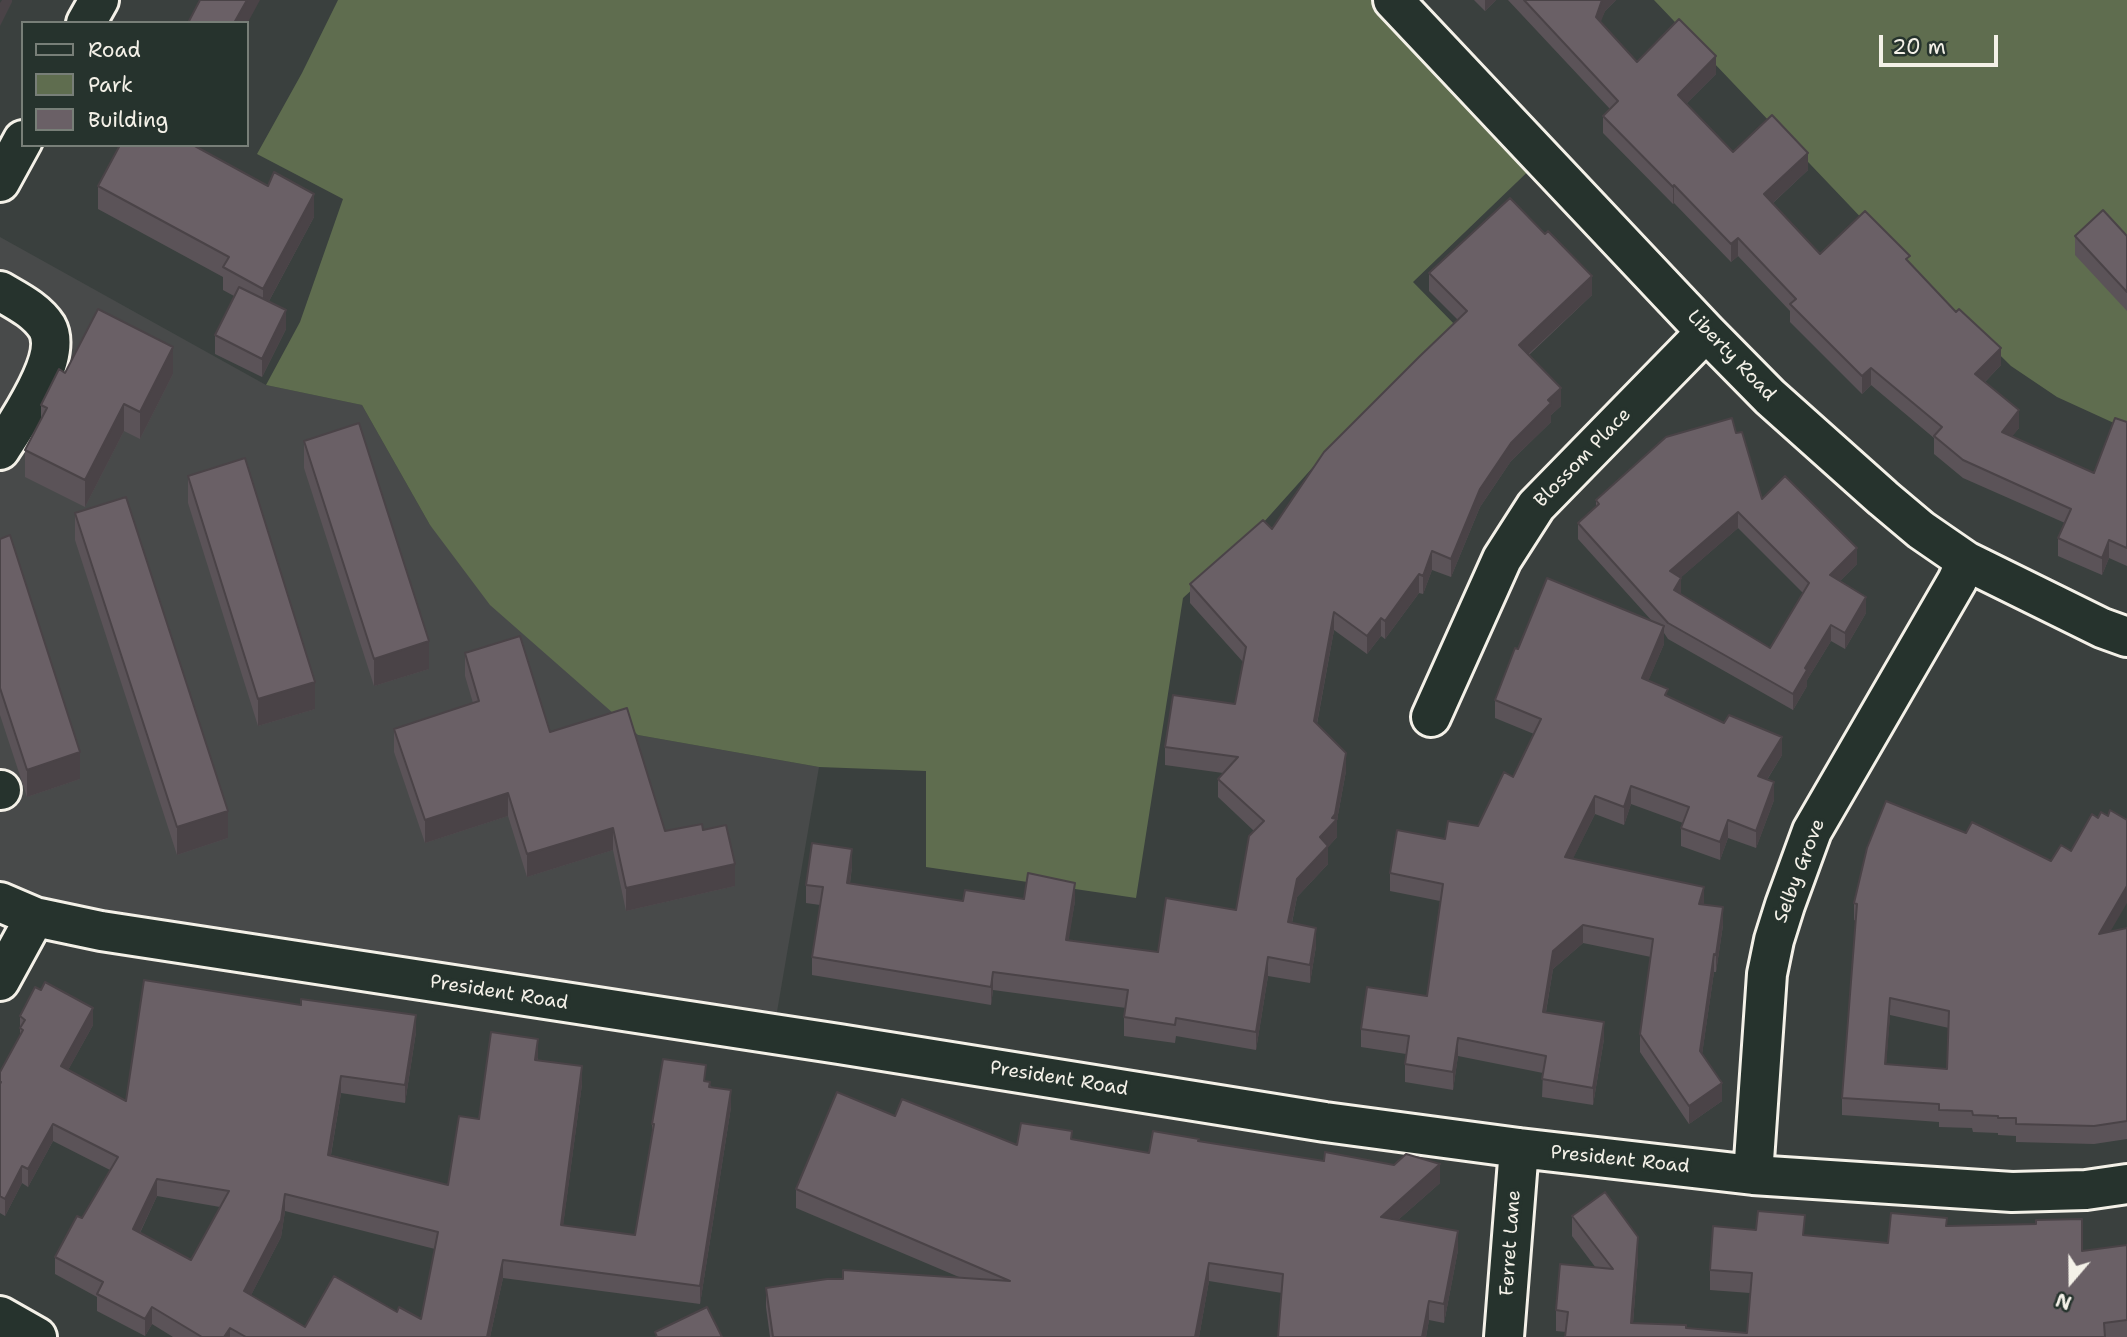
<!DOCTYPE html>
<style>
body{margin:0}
#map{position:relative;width:2127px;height:1337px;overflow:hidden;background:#3a403e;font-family:"Shantell Sans",sans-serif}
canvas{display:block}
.legend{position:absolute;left:21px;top:21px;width:228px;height:126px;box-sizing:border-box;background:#26332d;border:2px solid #787f78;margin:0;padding:9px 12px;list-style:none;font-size:21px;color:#f4f1e8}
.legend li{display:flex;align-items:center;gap:14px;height:35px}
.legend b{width:35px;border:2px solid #787f78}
.north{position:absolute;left:2036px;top:1246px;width:70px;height:70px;-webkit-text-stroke:5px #26332d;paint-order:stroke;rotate:200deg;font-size:19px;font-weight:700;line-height:28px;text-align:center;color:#f4f1e8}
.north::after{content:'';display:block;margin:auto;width:24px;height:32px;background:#f4f1e8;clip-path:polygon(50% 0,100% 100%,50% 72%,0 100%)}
.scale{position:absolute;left:1879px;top:35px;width:119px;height:32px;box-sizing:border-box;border:4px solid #f4f1e8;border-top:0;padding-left:9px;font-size:21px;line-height:24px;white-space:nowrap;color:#f4f1e8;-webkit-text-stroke:5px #26332d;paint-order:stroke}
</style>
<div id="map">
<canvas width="2127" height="1337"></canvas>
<ul class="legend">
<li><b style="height:9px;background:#26332d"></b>Road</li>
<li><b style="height:19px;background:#5f6d4f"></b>Park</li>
<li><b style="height:19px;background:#6a6066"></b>Building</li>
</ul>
<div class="north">N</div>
<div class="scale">20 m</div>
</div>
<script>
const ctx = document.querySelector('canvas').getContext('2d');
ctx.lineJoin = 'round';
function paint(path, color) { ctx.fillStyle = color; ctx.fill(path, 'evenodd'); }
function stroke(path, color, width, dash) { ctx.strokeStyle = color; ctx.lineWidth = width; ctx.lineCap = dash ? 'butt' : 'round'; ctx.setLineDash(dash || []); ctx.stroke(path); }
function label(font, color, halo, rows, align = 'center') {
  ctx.font = font + ' "Shantell Sans",sans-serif'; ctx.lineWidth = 7; ctx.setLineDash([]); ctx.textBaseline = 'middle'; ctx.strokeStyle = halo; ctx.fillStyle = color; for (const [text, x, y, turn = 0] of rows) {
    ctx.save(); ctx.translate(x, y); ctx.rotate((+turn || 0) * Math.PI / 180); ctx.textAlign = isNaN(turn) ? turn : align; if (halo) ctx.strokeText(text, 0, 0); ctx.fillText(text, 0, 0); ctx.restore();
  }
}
const built = new Path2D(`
 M0 237 266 385 362 405 430 525 638 735 819 767 773 1035 0 903Z`);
const green = new Path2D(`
 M338 0H1391L1542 158 1413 282 1459 329 1314 466 1254 533 1183 598 1136 898 926 867V771L819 767 638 735 490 605 430 525 362 405 266 385 300 322 343 199 257 154 302 73Z
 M1654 0H2127V429L2057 397 2011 366 1869 226Z`);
const minor = new Path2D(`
 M1393 0 1706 332 1770 397 1883 498 1921 530 1966 561 2102 628 2127 637
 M86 23 99 0
 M0 182 23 140
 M0 291C17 301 36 310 47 327 64 357 16 425 0 450
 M1431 717 1502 559 1536 506 1706 332
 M0 790H1
 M0 902 35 917 101 931 839 1044 1325 1122 1519 1148 1753 1175 2012 1192 2086 1190 2127 1184
 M0 981 35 917
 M1753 1175 1767 974 1774 940 1785 905 1812 831 1957 581 1966 561
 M0 1316 37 1337
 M1504 1337 1519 1148`);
const wall = new Path2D(`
 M1474 0H1496L1485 11Z
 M1508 0H1616L1605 11 1600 22 1637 62 1716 74 1686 104 1733 152 1808 170 1773 203 1820 254 1910 263 2001 365 1985 382 2019 428 2012 436 2094 473 2127 422V566L2109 558 2102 575 2058 556V538L2065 523 1963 478 1934 454V438L1871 385 1862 394 1790 322V311L1738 256 1731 262 1674 203 1673 204 1603 133V116L1610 109Z
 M98 186 314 217 269 301 286 329 262 377 215 354V335L234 296 223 290V277L98 209Z
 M2075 236H2127V311L2075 255Z
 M1429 273 1592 295 1529 355 1561 406 1551 415V422L1511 461 1480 507 1451 577 1432 570 1423 594 1419 593 1385 639 1381 636 1367 654 1334 630 1317 724 1346 771 1337 820V837L1328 847V864L1297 897 1292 923 1316 946 1310 983 1268 976 1256 1050 1176 1036 1175 1043 1124 1036V1017L1126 1008 993 990 991 1005 812 975V957L820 905 806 903V885L852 867 850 883 963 901 1024 899 1075 901 1068 940 1158 952 1236 910 1254 831 1218 797V779L1223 773 1165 765V747L1235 704 1243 662 1190 603V584L1272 529 1458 320 1429 291Z
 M65 373 173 374 140 439 124 431 85 507 25 477V450L41 420V405Z
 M1736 433 1762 499 1857 564 1840 581 1866 613 1845 649 1831 641 1807 680V686L1793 710 1668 639 1664 633V644L1648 681 1668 696 1782 755 1767 780 1774 800 1756 848 1728 838 1720 860 1681 846V828L1683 823 1631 804 1624 825 1595 814 1573 858 1704 904 1723 925 1716 972H1714L1702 1054 1722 1101 1689 1124 1640 1052V1034L1651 957 1583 943 1553 969 1546 1012 1604 1039 1593 1105 1542 1097 1543 1073 1458 1056 1453 1090 1405 1082V1064L1406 1054 1361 1047V1029L1427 996 1440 901 1390 891V873L1445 839 1478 826 1513 777 1534 734 1495 718V700L1518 649 1652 621 1578 539V523L1596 506V500ZM1738 528 1803 593 1770 648 1681 594 1680 578Z
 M304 441 429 669 374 686 304 468Z
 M188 476 315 709 258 726 188 503Z
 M75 513 228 838 177 855 75 540Z
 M0 539 80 779 27 797 0 715Z
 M465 653 550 732 665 831 703 830 735 886 626 911 613 850 527 877 508 816 425 843 394 752V729L473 703 465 676Z
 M1854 903 2110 932 2127 928V1139L2094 1144 2016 1142V1136L1998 1135V1133L1973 1132 1972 1128 1939 1127V1122L1842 1115V1098L1856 921 1854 920ZM1890 1015 1949 1028 1947 1069 1886 1064Z
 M20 1016 93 1025 68 1070 126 1101 416 1032 405 1103 341 1093 331 1155 448 1185 479 1119 538 1057V1060L582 1084 563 1225 635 1235 652 1134V1124L706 1081 731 1107 700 1304 503 1278 490 1337H173L152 1324 145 1336 97 1311V1297L55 1274V1257L82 1218 110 1170 53 1141 28 1187 22 1183 5 1216 0 1213V1072L20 1036ZM157 1196 220 1207 191 1260 140 1233ZM285 1211 435 1249 421 1319 397 1312 305 1327 251 1295 281 1237Z
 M895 1116 1017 1145 1072 1139 1149 1153 1199 1141 1440 1183 1398 1220 1458 1250 1444 1323 1429 1320 1426 1337H1278L1282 1293 1209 1281 1199 1337H770L766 1307V1288L843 1279 959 1277 796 1208V1189Z
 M1572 1216 1638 1257 1633 1323 1747 1333 1750 1293 1710 1290V1270L1805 1236 1888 1243 1947 1226 2082 1251 2127 1245V1337H1565L1566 1332 1556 1331V1310L1596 1268 1572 1236Z`);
const shadedWall = new Path2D(`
 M2 0H12V2L0 26V3Z
 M247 0H260L247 24V23H234Z
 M1485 0H1496L1485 11Z
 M1602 0H1616L1605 11 1596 35V17Z
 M1716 56V74L1678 112V95Z
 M1808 153V170L1764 211V194Z
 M1674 185V203L1673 204V187Z
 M314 194V217L263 312V289Z
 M1738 238V256L1731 262V244Z
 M1592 276V295L1519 363V345Z
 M286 310V329L262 377V359Z
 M173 347V374L140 439V412Z
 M2001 348V365L1975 392V374Z
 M1871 368V385L1862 394V376Z
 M1561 388V406L1551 415V422L1511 461 1480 507 1451 577V559L1480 489 1511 443 1548 400Z
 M124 404V431L85 507V480Z
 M2019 410V428L2002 449V432Z
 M1738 512V528L1670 587V571Z
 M2109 540V558L2102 575V558Z
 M1857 548V564L1830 591V575Z
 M1432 551V570L1423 594V576Z
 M1419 574V593L1385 639V621Z
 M1681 578V594L1674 590Z
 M1866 597V613L1845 649V633Z
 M1334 612V630L1314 739V721Z
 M1381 618V636L1367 654V636Z
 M1831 625V641L1807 680V686L1793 710V694L1805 668Z
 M1664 626V644L1642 696V678Z
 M429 641V669L374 686V659Z
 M315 682V709L258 726V699Z
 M1782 737V755L1758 794V776Z
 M80 752V779L27 797V770Z
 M1346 753V771L1337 820V837L1328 847V864L1297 897 1288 941V922L1297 879 1332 818Z
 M1774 782V800L1756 848V831Z
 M1631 786V804L1624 825V807Z
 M508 793V816L425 843V820Z
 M1595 796V814L1565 875V857Z
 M228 811V838L177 855V827Z
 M1728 820V838L1720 860V842Z
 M613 828V850L527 877V854Z
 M852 849V867L847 901V883Z
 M735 864V886L626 911V888Z
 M1075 883V901L1066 958V940Z
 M2127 886V903L2099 951V934Z
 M1704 887V905L1699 904Z
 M1723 907V925L1716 972V955Z
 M1583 925V943L1553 969 1543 1029V1012L1553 951Z
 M1316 928V946L1310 983V965Z
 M1714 954V972L1700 1069V1051Z
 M1268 957V976L1256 1050V1032Z
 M993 972V990L991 1005V987Z
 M1890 998V1015L1885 1082V1064Z
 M93 1008V1025L61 1083V1066Z
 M416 1015V1032L405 1103V1085Z
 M1604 1022V1039L1593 1105V1088Z
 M1458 1038V1056L1453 1090V1072Z
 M538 1039V1057L535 1077V1060Z
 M582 1066V1084L561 1242V1225Z
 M341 1076V1093L328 1172V1155Z
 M1722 1083V1101L1689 1124V1106Z
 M731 1090V1107L700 1304V1286Z
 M53 1124V1141L28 1187V1169Z
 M1440 1164V1183L1381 1235V1217Z
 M22 1166V1183L5 1216V1199Z
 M157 1179V1196L133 1247V1229Z
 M285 1194V1211L281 1237 244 1309V1291Z
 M1458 1231V1250L1444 1323V1304Z
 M1638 1237V1257L1632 1337 1631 1323Z
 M503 1260V1278L490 1337H487Z
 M1209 1263V1281L1199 1337H1195Z
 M1429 1301V1320L1426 1337H1422Z
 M152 1307V1324L145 1336V1319Z
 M230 1328V1337H224Z`);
const building = new Path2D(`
 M200 0H247L234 23H188Z
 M1524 0H1602L1596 17 1637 62 1679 19 1716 56 1678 95 1733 152 1772 115 1808 153 1764 194 1820 254 1865 211 1910 256 1906 259 1956 312 1959 309 2001 348 1975 374 2019 410 2002 432 2094 473 2115 418 2127 422V548L2109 540 2102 558 2058 538 2071 509 1963 460 1934 436 1942 427 1871 368 1862 376 1790 304 1796 299 1738 238 1731 244 1674 185 1673 187 1603 116 1618 101Z
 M120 145H193L268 186 274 172 314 194 263 289 223 267 229 257 98 186Z
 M1510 198 1545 234 1548 231 1592 276 1519 345 1561 388 1548 400 1551 403 1511 443 1480 489 1451 559 1432 551 1423 576 1419 574 1385 621 1381 618 1367 636 1334 612 1314 721 1346 753 1335 814 1332 818 1337 819 1320 837 1328 846 1297 879 1288 922 1316 928 1310 965 1268 957 1256 1032 1176 1018 1175 1025 1124 1017 1128 990 993 972 991 987 812 957 823 887 806 885 812 843 852 849 847 883 963 901 965 890 1024 899 1028 873 1075 883 1066 940 1158 952 1166 898 1236 910 1249 836 1264 821 1218 779 1238 757 1165 747 1173 695 1235 704 1246 647 1190 584 1263 520 1272 529 1324 452 1420 356 1467 311 1429 273Z
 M2103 210 2127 236V292L2075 236Z
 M239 287 286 310 262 359 215 335Z
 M98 309 173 347 140 412 124 404 85 480 25 450 47 408 41 405 59 369 65 373Z
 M1732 418 1736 433 1742 432 1762 499 1785 476 1857 548 1830 575 1866 597 1845 633 1831 625 1805 668 1807 670 1793 694 1668 623 1578 523 1599 504 1596 500 1666 437ZM1738 512 1809 583 1770 648 1674 590 1681 578 1670 571Z
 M359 423 429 641 374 659 304 441Z
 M245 458 315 682 258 699 188 476Z
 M126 497 228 811 177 827 75 513Z
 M10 535 80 752 27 770 0 688V539Z
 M1547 578 1664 626 1642 678 1668 689 1665 695 1724 723 1729 715 1782 737 1758 776 1774 782 1756 831 1728 820 1720 842 1681 828 1689 807 1631 786 1624 807 1595 796 1565 857 1704 887 1699 904 1723 907 1716 955 1714 954 1700 1051 1722 1083 1689 1106 1640 1034 1653 939 1583 925 1553 951 1543 1012 1604 1022 1593 1088 1542 1079 1546 1056 1458 1038 1453 1072 1405 1064 1409 1036 1361 1029 1367 987 1427 996 1443 884 1390 873 1397 830 1445 839 1448 821 1478 826 1504 772 1513 777 1541 719 1495 700 1515 648 1518 649Z
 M520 636 550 732 627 708 665 831 702 824 703 830 726 825 735 864 626 888 613 828 527 854 508 793 425 820 394 729 479 701 465 653Z
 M1886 801 1966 833 1972 822 2051 861 2061 845 2071 851 2092 814 2098 818 2101 812 2108 816 2110 810 2127 820V886L2099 934 2127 928V1121L2094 1126 2016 1124V1118H1998V1116L1973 1115 1972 1111 1939 1110V1104L1842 1098 1857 904 1854 903 1867 848ZM1890 998 1949 1011 1947 1069 1885 1064Z
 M144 980 301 1005V999L416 1015 405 1085 341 1076 328 1155 448 1185 459 1116 479 1119 491 1032 538 1039 535 1060 582 1066 561 1225 635 1235 654 1124H652L663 1059 706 1065 704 1081 710 1082 709 1087 731 1090 700 1286 503 1260 487 1337H246L230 1328 224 1337H202L152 1307 145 1319 97 1294 103 1282 55 1257 77 1216 82 1218 118 1157 53 1124 28 1169 22 1166 5 1199 0 1196V1084L1 1082 0 1081V1072L23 1030 20 1028 25 1020 20 1016 35 987 41 990 45 982 93 1008 61 1066 126 1101ZM157 1179 229 1191 191 1260 133 1229ZM285 1194 438 1232 421 1319 399 1307 397 1312 334 1276 305 1327 244 1291 281 1220Z
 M837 1092 895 1116 902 1099 1017 1145 1021 1123 1072 1131 1071 1139 1149 1153 1153 1131 1199 1139 1198 1141 1324 1161 1325 1152 1394 1165 1406 1154 1440 1164 1381 1217 1458 1231 1444 1304 1429 1301 1422 1337H1278L1283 1274 1209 1263 1195 1337H773L766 1288 827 1279H843V1270L1010 1281 796 1189Z
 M1605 1192 1638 1237 1631 1323 1686 1325V1328L1747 1333 1752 1273 1710 1270 1713 1226 1756 1230 1758 1211 1805 1215 1803 1235 1888 1243 1891 1213 1947 1218 1946 1226 2036 1224V1220L2082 1219V1251L2127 1245V1320L2104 1323 2105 1337H1565L1568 1312 1556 1310 1560 1264 1613 1269 1572 1216Z
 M707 1307 722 1337H657L655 1332Z`);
const streetNames = [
 ["Liberty Road",1731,356,46],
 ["Blossom Place",1583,458,-46],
 ["Selby Grove",1800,871,-69],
 ["President Road",499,993,9],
 ["President Road",1059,1079,9],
 ["President Road",1620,1160,6],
 ["Ferret Lane",1511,1243,-86]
];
paint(built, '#484a4a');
paint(green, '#5f6d4f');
stroke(minor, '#f4f1e8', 44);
stroke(minor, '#26332d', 38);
paint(wall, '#5b5358');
paint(shadedWall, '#4a4347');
paint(building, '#6a6066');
stroke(building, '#4a4347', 2);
label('19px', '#f4f1e8', '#26332d', streetNames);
</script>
